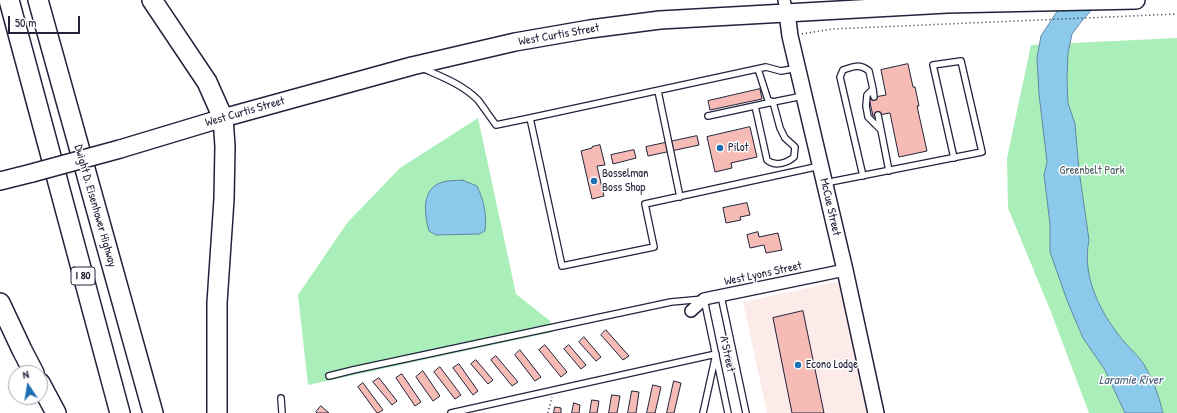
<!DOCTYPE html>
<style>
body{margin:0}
#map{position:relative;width:1177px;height:413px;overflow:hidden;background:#fff;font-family:"Patrick Hand",sans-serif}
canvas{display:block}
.north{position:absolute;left:8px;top:365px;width:40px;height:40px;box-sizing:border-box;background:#fff;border:1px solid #a7a7b1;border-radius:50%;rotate:348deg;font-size:11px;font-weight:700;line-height:16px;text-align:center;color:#22223b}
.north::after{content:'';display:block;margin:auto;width:14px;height:18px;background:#1f6fb2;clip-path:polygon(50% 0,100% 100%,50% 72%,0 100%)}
.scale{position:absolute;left:8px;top:16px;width:72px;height:18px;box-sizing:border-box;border:2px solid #22223b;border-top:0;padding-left:5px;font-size:12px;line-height:14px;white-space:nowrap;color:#22223b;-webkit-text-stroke:3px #fff;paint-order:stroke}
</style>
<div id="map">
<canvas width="1177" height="413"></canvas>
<div class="north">N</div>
<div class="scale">50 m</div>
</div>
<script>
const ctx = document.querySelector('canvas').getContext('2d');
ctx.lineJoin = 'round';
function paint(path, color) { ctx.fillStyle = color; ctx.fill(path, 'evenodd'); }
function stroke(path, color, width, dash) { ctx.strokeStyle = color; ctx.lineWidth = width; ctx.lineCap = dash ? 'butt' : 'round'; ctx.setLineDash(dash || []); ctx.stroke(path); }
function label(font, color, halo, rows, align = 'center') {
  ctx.font = font + ' "Patrick Hand",sans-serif'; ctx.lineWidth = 3; ctx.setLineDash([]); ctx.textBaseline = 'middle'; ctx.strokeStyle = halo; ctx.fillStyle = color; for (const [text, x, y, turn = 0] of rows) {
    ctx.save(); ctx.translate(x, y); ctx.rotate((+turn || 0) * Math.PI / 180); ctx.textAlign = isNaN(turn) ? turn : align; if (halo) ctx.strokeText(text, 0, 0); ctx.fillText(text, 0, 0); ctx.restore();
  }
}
const built = new Path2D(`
 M840 281 868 413H767L743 302Z`);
const green = new Path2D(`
 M1177 38V413H1089L1051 312 1008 208 1007 158 1031 45Z
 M478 118 516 294 550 321 553 332 308 385 298 295 347 223 400 168Z`);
const water = new Path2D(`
 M1065 0H1100L1081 22 1072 34 1068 53 1067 79 1068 103 1075 124 1079 170 1089 240C1081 278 1102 316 1126 344 1133 352 1142 359 1147 370 1155 383 1159 398 1163 413H1125L1105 370 1083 338 1068 303 1050 252V224L1044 175 1047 162 1039 94 1037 58 1041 36Z
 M462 180 477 186C484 201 487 214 485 231L479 234 436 235 429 231C424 213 421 188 443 182 449 180 456 181 462 180Z`);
const building = new Path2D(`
 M908 64 913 87H915L919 106H917L927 151 899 157 890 113 873 116 869 98 886 95 881 70Z
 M760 89 762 99 710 110 708 101Z
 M750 127 757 157 731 163 732 168 715 172 707 137Z
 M697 136 699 145 648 156 646 147Z
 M600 145 605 165 597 166 604 196 592 199 581 151 592 148V147Z
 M634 150 636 158 613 164 611 155Z
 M747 203 750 215 740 217 741 220 726 223 723 208Z
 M758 232 759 237 778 233 782 250 766 253 764 245 750 248 747 235Z
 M803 311 824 413H792L773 318Z
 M606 330 629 356 623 360 601 335Z
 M584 337 601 357 596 361 579 342Z
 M545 345 567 372 561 377 539 350Z
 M569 345 586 365 581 369 564 349Z
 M520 350 541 377 535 381 515 355Z
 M496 356 518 382 512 386 491 360Z
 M476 360 493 380 488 384 471 364Z
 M459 364 478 391 473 395 453 368Z
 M440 367 461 395 455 399 434 372Z
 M423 371 440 396 433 401 416 377Z
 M402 374 421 402 415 406 396 378Z
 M379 378 397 401 392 405 373 382Z
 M674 381 681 383 674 413H667Z
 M363 383 383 410 378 413H377L358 387Z
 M653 385 661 387 655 413H647Z
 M632 391 639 392 636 413H628Z
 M612 395 620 396 617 413H609Z
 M592 400 599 401 597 413H590Z
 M574 403 580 405 579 413H572Z
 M321 406 329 413H317L316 412Z
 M555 407 561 408V413H554Z`);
const path = new Path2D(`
 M802 34 832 29 1177 14
 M548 413 552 397`);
const lane = new Path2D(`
 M422 68C442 77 462 84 478 100 484 108 490 117 496 125L530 118 562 266 654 247 645 204 820 166
 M758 69 768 100 773 102 803 96
 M873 89 874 97
 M658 91 680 197
 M878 115 881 130
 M708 116 773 102 780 128 785 138 795 147 794 157C787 163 775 167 767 160L755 106
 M530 118 766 67 781 71 798 68
 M863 176 840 77 843 70C854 66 860 64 869 71L873 89 867 95 866 106 868 117 881 130 889 171
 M825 183 982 152 961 61 933 65 954 158
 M721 296 746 413
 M329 376 353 370 671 302 704 299 728 413
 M281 398 282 413
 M451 413 716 354 703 413`);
const street = new Path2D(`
 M784 0 787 13
 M691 311 704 299 845 270`);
const secondary = new Path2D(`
 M787 13 790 36 845 270 876 413`);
const primary = new Path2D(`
 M120 149 223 118 412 66 515 42 590 29 660 20 947 4 1136 0
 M0 181 32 173`);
const highway = new Path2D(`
 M9 0 120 413
 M38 0 153 413
 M152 0 207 82 223 118 225 146 224 199 217 303V413
 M0 303 22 350 34 373
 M40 383 56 413`);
const primaryBridge = new Path2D(`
 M32 173 120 149`);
const markers = [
 [720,148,4,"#1f6fb2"],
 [594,181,4,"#1f6fb2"],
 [798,365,4,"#1f6fb2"]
];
const shields = [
 [83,276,24]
];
const shieldNames = [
 ["I 80",83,276]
];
const streetNames = [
 ["West Curtis Street",559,35,-10],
 ["West Curtis Street",245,112,-16],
 ["Dwight D. Eisenhower Highway",95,206,74],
 ["McCue Street",830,207,77],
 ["West Lyons Street",763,274,-12],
 ["A Street",727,354,78]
];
const poiNames = [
 ["Pilot",728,148],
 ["Bosselman",602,174],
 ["Boss Shop",602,188],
 ["Econo Lodge",806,365]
];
const parkNames = [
 ["Greenbelt Park",1092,171]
];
const waterNames = [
 ["Laramie River",1131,381]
];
paint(built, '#fcebe9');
paint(green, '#aaeeb9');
paint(water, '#8ccaec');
stroke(water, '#6287a5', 1);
paint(building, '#f6bbb5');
stroke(building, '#22223b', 1);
stroke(lane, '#22223b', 8);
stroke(street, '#22223b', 14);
stroke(secondary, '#22223b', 18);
stroke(primary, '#22223b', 20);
stroke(highway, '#22223b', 22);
stroke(path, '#22223b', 1.5, [1, 3]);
stroke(lane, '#fff', 5.5);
stroke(street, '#fff', 11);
stroke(secondary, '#fff', 15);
stroke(primary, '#fff', 17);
stroke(highway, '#fff', 19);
stroke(primaryBridge, '#22223b', 20, []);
stroke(primaryBridge, '#fff', 17);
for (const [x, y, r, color] of markers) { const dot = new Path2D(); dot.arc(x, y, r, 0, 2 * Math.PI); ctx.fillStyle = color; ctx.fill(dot); stroke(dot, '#fff', 1.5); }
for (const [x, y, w] of shields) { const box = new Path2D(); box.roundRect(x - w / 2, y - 9, w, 18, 3); ctx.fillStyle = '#fff'; ctx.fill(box); stroke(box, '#22223b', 1); }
label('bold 11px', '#22223b', null, shieldNames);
label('12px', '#22223b', '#fff', streetNames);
label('12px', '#22223b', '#fff', poiNames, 'left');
label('12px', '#4b5f61', '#fff', parkNames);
label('italic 13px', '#475d79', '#fff', waterNames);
</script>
